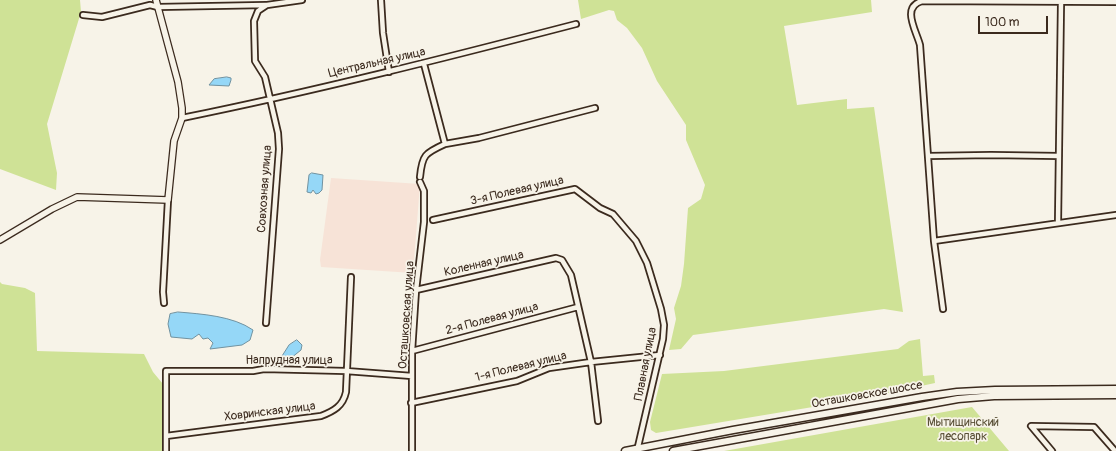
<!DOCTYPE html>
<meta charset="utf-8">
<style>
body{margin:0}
#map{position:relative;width:1116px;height:451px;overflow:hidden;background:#f7f3e8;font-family:Pangolin,sans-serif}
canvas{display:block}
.scale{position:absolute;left:978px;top:16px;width:70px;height:18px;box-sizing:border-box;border:2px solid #3b2a1e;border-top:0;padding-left:5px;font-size:12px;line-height:14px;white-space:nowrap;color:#3b2a1e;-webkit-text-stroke:3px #f7f3e8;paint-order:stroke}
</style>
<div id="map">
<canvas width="1116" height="451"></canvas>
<div class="scale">100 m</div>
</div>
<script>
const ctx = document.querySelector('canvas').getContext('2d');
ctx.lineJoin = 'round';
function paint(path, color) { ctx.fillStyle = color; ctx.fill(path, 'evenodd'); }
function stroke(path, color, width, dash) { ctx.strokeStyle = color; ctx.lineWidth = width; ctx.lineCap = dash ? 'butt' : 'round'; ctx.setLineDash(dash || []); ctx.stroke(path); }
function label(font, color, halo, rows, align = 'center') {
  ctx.font = font + ' Pangolin,sans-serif'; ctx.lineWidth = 3.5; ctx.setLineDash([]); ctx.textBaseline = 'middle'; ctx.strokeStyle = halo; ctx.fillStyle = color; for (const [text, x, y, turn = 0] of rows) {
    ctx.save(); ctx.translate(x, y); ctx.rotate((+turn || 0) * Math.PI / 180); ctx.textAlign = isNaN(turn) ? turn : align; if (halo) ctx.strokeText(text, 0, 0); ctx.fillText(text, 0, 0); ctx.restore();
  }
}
const built = new Path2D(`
 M331 178 420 184 413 273 321 267 320 260Z`);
const green = new Path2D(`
 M0 0H80L81 12 47 124 57 173 56 190 0 169Z
 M578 0H871L872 12 784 26 797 105 847 99V109L874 107 903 312 884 309 693 335 681 349 669 350 676 319 674 308 681 286 684 264 688 208 701 199 705 185 686 140V125L657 81 642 48 627 28 617 20 614 11 609 10 581 19Z
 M0 282 2 284 25 288 35 293 37 351 144 354 153 372 163 384V451H0Z
 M920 339 923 376 934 375 935 383 861 399 656 433 651 430 650 422 662 374 724 371 898 349 909 341Z
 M972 407 1009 451H724Z`);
const water = new Path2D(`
 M227 77 231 78V80L229 86 209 85 214 79Z
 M312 173 323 175 322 190 319 193 316 194 313 190 311 193 307 192 309 175Z
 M178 312C202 314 233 316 253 330L250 340 242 345 210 349 213 343 208 338 203 339 199 334 192 339 171 337 168 324 170 314Z
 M297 340 302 345 301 350 291 358 285 359 282 356 289 345Z`);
const minor = new Path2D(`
 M381 0 383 33 389 72
 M83 15 102 17 150 5 158 7 266 5
 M182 118C315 91 445 58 576 24
 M445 144 479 138 595 108
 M928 156 991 155 1059 156
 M420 177C422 155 425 153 445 144L424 64
 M433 220 575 189 600 208 613 214 636 241 647 263 661 309 664 325 663 339 637 451
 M1058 223 1061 3
 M934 241 1116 215
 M416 290 556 258 562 260 571 275 591 362 598 421
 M164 303 163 292 168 200
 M943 309 934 241 920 45C916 30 901 7 922 1L1116 2
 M266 323 279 149 278 133 265 77 255 61 254 21 258 11 267 5 302 0
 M412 351 578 307
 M411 403 517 381 549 368 591 362 660 355
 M166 436 321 416C334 411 343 406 346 392L351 277
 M166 451V371H253L264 369 346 371 412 376
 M412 451V351L416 290 424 222V191L420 182
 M1052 451 1031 426 1094 427 1115 451`);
const tertiary = new Path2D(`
 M0 240 52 209 77 197 168 200 174 141 182 118V108L178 82 156 0`);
const secondary = new Path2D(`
 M625 451 733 430 922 397 957 392 995 390 1116 389
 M673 451 958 399 994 396 1116 395`);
const streetNames = [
 ["Центральная улица",377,63,-13],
 ["Совхозная улица",265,189,-86],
 ["3-я Полевая улица",517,191,-13],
 ["Коленная улица",484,264,-13],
 ["Осташковская улица",407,315,-86],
 ["2-я Полевая улица",492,319,-15],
 ["Напрудная улица",289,361],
 ["Плавная улица",646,364,-79],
 ["1-я Полевая улица",521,367,-14],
 ["Осташковское шоссе",867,395,-10],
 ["Ховринская улица",270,412,-7]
];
const parkNames = [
 ["Мытищинский",963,423],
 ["лесопарк",963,437]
];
paint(built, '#f7e3d7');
paint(green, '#cfe296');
paint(water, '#95d7f7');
stroke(water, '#7192a0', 1);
stroke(minor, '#3b2a1e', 8);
stroke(tertiary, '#3b2a1e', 8);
stroke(secondary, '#3b2a1e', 9);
stroke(minor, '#f7f3e8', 4.5);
stroke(tertiary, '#f7f3e8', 5.5);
stroke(secondary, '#f7f3e8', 6);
label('12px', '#3b2a1e', '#f7f3e8', streetNames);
label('12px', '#594f36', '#f7f3e8', parkNames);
</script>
